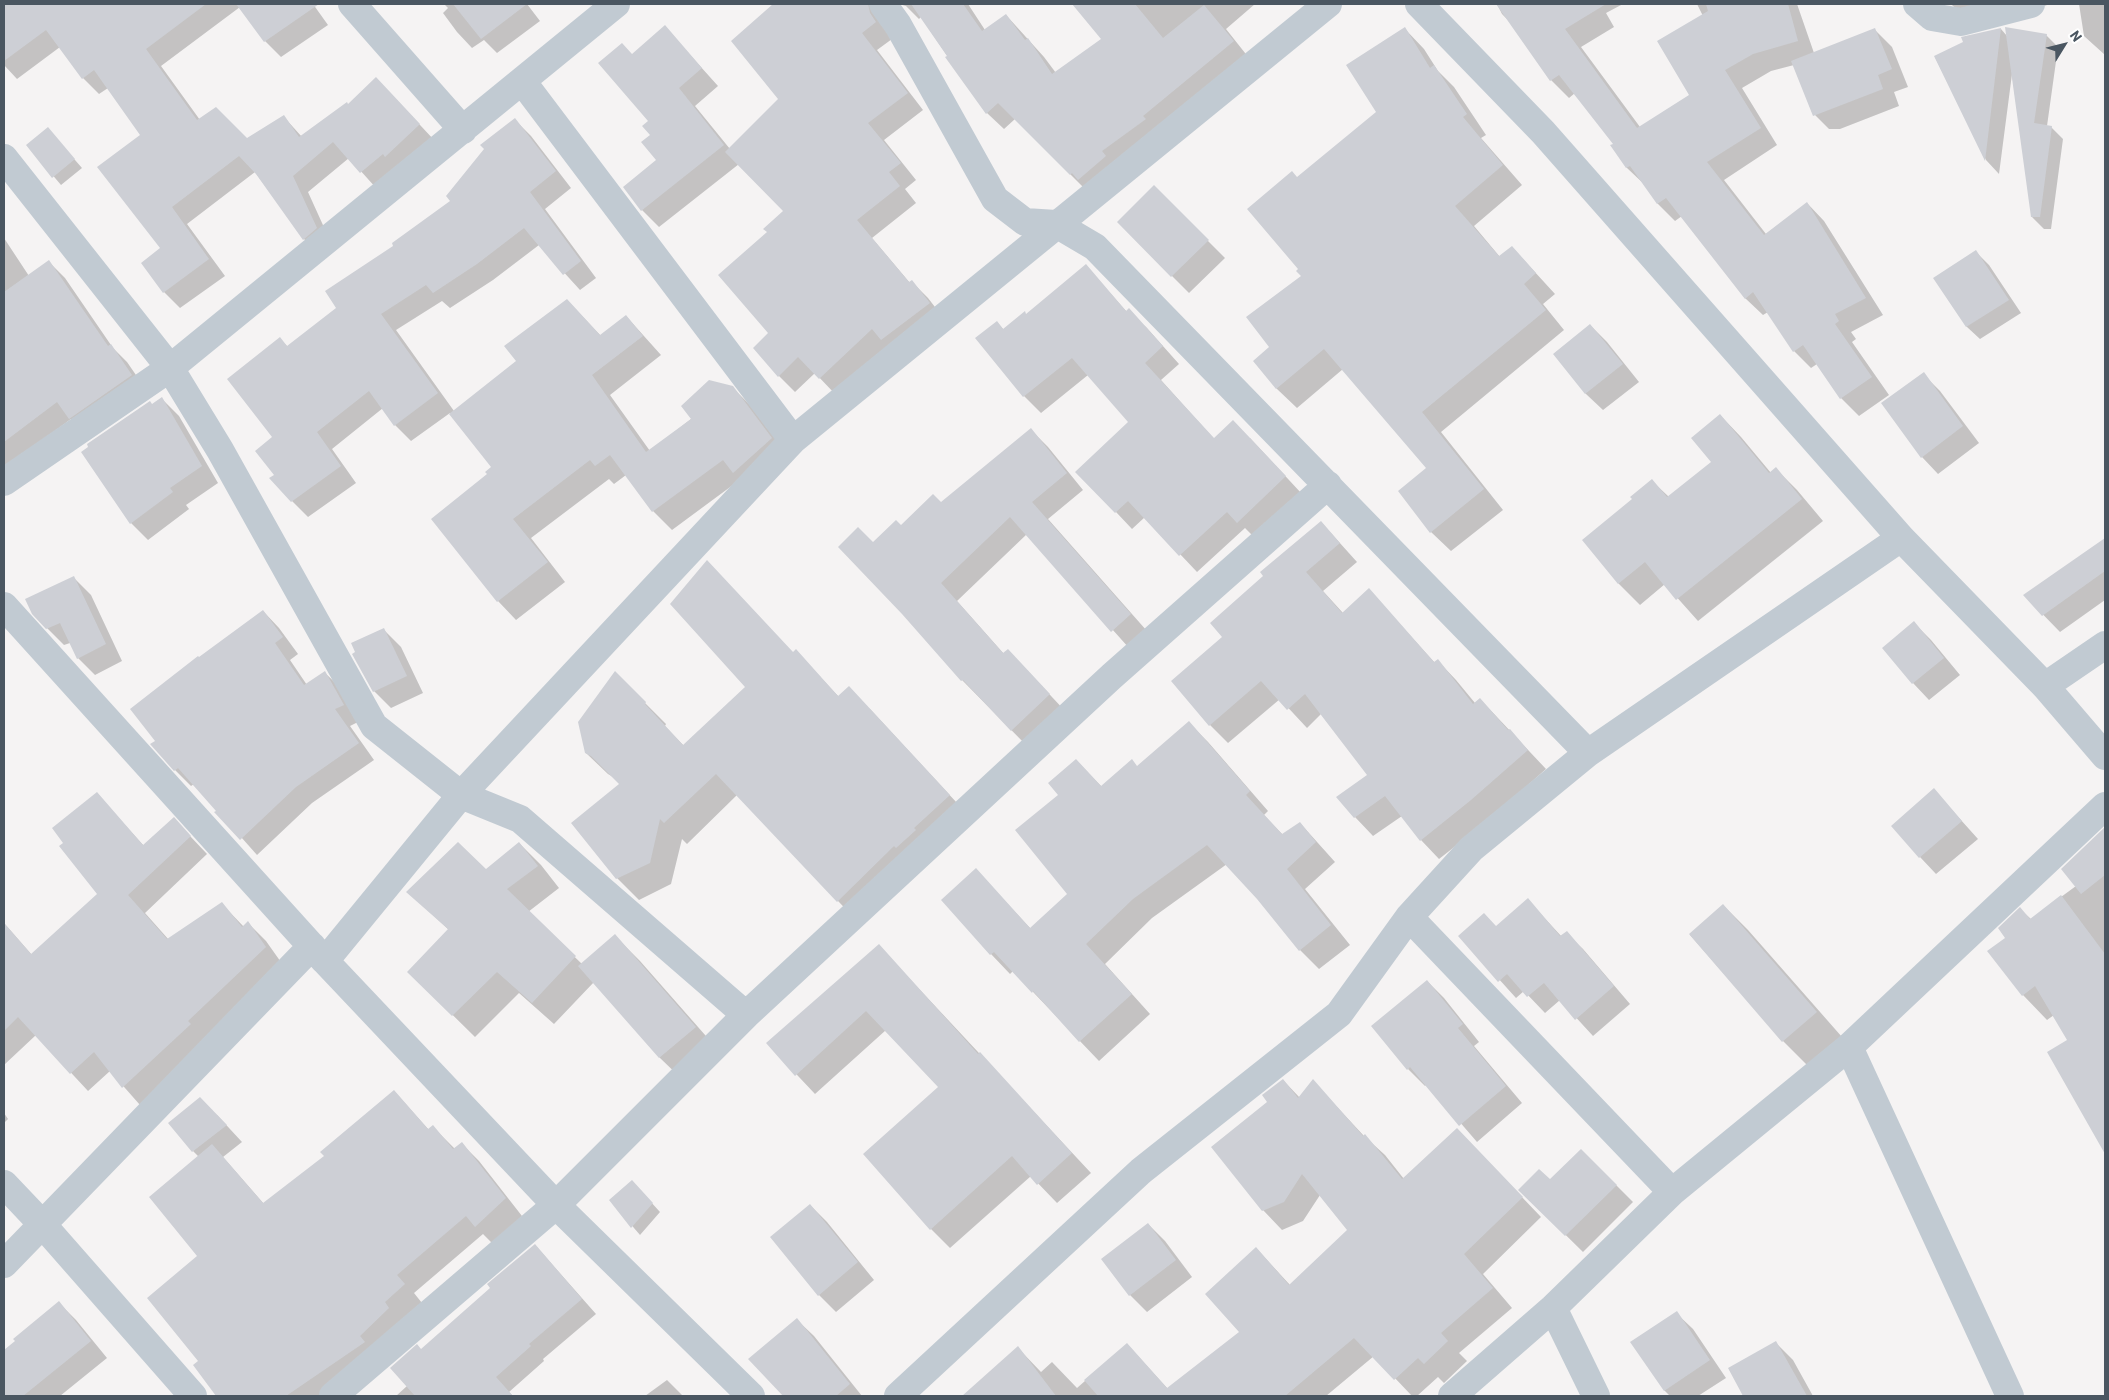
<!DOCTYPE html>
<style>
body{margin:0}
#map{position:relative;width:2109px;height:1400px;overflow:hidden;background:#f5f3f3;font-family:Barlow,sans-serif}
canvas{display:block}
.frame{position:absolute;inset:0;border:5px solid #4a5661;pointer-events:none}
.north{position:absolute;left:2039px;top:20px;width:50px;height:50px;-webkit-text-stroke:4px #fff;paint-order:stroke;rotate:54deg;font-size:14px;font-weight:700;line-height:20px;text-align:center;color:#4a5661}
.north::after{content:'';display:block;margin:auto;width:18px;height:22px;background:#4a5661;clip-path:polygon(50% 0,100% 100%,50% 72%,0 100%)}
</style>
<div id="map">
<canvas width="2109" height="1400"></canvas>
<div class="frame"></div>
<div class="north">N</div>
</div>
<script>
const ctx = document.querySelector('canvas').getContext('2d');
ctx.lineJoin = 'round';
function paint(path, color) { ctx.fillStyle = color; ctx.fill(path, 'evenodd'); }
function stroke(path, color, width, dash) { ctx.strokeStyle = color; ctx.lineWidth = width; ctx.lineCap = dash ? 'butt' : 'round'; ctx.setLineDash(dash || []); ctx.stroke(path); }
const shadow = new Path2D(`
 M4 4H313L328 25 281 57 265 41 240 7 161 66 200 120 247 140 284 117 302 137 348 105 392 95 435 141 377 189 349 158 308 192 332 245 320 255 304 239 255 172 187 224 225 276 180 308 164 292 162 249 142 136 108 88 99 94 83 78 60 47 17 79 4 65Z
 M444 4H527L540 21 497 53 484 40 472 48 457 32 443 13 448 8Z
 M775 4H968L985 30 1006 15 1044 57 1056 73 1102 39 1073 4H1255L1226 29 1249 58 1087 191 1015 119 1004 129 987 113 947 57H948L921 17 919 19 906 6 899 4 892 39 877 50 923 110 884 140 916 180 905 189 916 203 872 238 910 283 912 282 928 298 945 320 836 395 815 373 795 392 779 376 770 333 768 232 785 211 739 164 659 227 642 210 625 187 658 160 632 55 665 27 718 86 695 106 730 149 779 99 733 41Z
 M1497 4H1623L1606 13 1614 27 1581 47 1640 127 1690 95 1703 16 1697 4H1797L1814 53 1875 30 1892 47 1908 87 1894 92 1899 106 1840 129H1829L1812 112 1794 65 1771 71 1742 88 1777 145 1724 180 1766 234 1807 203 1824 221 1883 315 1851 332 1856 339 1852 342 1889 395 1859 416 1841 398 1817 364 1811 368 1794 351 1768 312 1763 315 1745 298 1682 216 1675 221 1658 204 1645 185 1627 168 1614 144 1575 93 1569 98 1551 80 1512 24 1502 14Z
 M1951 4H2050L1980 28 1974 27Z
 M2079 4H2105V55L2084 36Z
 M1405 29 1424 49 1438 71 1454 87 1486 135 1481 138 1522 185 1474 226 1500 257 1512 247 1555 294 1543 304 1564 330 1441 432 1503 510 1451 551 1431 532 1428 468 1343 369 1297 408 1277 389 1255 361 1271 347 1302 276 1300 269 1297 178 1377 113Z
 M2001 29 2007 36 2046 35 2058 47 2047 126 2051 127 2063 139 2051 229H2044L2032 217 2012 74 1999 174 1986 160 1935 57 1964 43 1963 38Z
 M515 120 531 136 571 188 545 209 596 278 580 290 539 245 493 280 450 308 442 301 396 330 454 411 517 361 567 300 601 336 626 316 661 355 610 395 650 451 732 387 752 407 790 457 741 479 672 530 653 511 626 475 614 484 609 479 531 538 565 582 516 620 498 601 489 474 493 468 450 413 411 441 395 425 383 408 332 449 356 483 308 517 292 501 275 476 274 437 280 339 288 347 338 309 395 246 451 202Z
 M48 129 82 168 61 185 28 146Z
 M1154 187 1225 258 1189 293 1118 222Z
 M4 238 29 276 49 262 65 278 113 348 127 362 147 391 86 434 71 419 4 469Z
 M1976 252 1989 265 2021 313 1980 339 1967 327 1935 279Z
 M1086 266 1127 312 1146 327 1179 364 1161 380 1214 439 1250 438 1302 494 1255 538 1245 528 1197 572 1145 517 1132 529 1116 512 1129 422 1088 375 1041 413 1024 396 977 339 997 322 1004 330 1027 315Z
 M1590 325 1607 342 1639 382 1603 410 1586 394 1554 354Z
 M1923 374 1940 391 1979 443 1938 474 1922 457Z
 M162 399 179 416 218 483 186 505 189 509 148 540 131 523 83 452Z
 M1720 415 1741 437 1771 473 1776 469 1797 490 1823 521 1698 621 1665 584 1640 605 1619 584 1584 540 1633 499 1652 481 1669 497 1713 462Z
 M1031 430 1048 447 1083 490 1048 519 1147 631 1129 648 1027 534 957 601 1004 654 1024 667 1066 712 1028 747 962 680 873 543 941 504Z
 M1321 522 1357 562 1323 591 1343 613 1369 590 1435 663 1438 661 1456 680 1475 703 1480 699 1546 769 1490 819 1439 859 1421 840 1402 816 1373 836 1355 817 1369 776 1321 714 1307 728 1280 699 1228 743 1210 725 1224 637 1265 576Z
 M2105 540V600L2060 632 2025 596Z
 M74 578 91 595 122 661 95 675 78 658 70 643 64 645 47 628Z
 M263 611 279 628 298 654 290 660 307 685 325 673 342 689 360 721 350 726 374 760 312 803 257 855 194 784 191 786 175 770 157 741 199 659Z
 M1914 623 1931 640 1960 675 1929 700 1913 683Z
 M384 630 401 647 423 693 391 708 374 691Z
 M796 651 839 697 870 709 970 817 859 923 737 795 687 844 682 839 671 884 639 900 617 878 573 823 621 784 613 777 608 774 586 753 615 673 666 724 665 726 684 746Z
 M1189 723 1208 742 1268 811 1264 815 1283 835 1300 823 1335 862 1305 889 1350 945 1319 969 1300 950 1258 898 1227 864 1152 918 1105 964 1150 1014 1099 1061 1013 971 1010 974 991 954 943 900 976 870 1031 929 1069 894 1060 795 1076 760 1102 787 1138 767Z
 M1934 790 1978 839 1936 874 1920 857Z
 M97 794 144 846 174 819 207 854 145 913 169 940 222 904 244 927 248 923 266 941 283 965 140 1105 110 1071 88 1091 36 1035 4 1065V923L32 955 99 894Z
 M2105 829V1139L2089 1122 2069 1041 2054 1015 2047 1020 2023 995 1989 951 2007 938 2020 909 2031 919 2076 886 2063 869Z
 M519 843 541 865 559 888 528 912 582 964 615 936 640 961 720 1052 686 1083 660 1058 594 982 554 1024 519 993 475 1037 409 972 449 930 408 892 486 870Z
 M1528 900 1562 937 1566 933 1583 949 1630 1004 1593 1036 1560 1000 1545 1013 1524 991 1516 998 1460 936 1496 928Z
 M1723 905 1748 930 1842 1037 1808 1066 1783 1041 1690 935Z
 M879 946 1091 1173 1057 1203 1031 1176 950 1248 931 1229 940 1087 886 1030 815 1094 767 1043Z
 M1427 981 1444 998 1479 1042 1474 1046 1522 1103 1477 1142 1427 1084 1425 1086 1408 1069Z
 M1283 1080 1300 1098 1313 1081 1364 1136 1385 1155 1404 1179 1476 1149 1541 1217 1483 1274 1512 1308 1459 1353 1467 1361 1444 1383 1438 1377 1417 1396H1412L1374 1356 1326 1396H964L1018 1348 1041 1372 1052 1362 1077 1388 1127 1344 1168 1389 1241 1332 1256 1248 1290 1285 1349 1230 1320 1195 1303 1221 1282 1230 1263 1210 1269 1102Z
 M394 1091 429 1130 433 1127 455 1149 462 1144 479 1161 522 1216 493 1244 483 1234 414 1293 422 1303 324 1396H218L194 1365 200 1361 199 1157 193 1151 217 1115 242 1142 223 1157 264 1204 326 1156Z
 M4 1113 8 1119 4 1123Z
 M1581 1150 1633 1202 1583 1252 1520 1190 1550 1181Z
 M640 1190 660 1212 640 1235 610 1200Z
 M810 1205 827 1222 874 1280 836 1312 819 1295Z
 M1148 1224 1165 1241 1192 1277 1147 1312 1130 1295 1102 1259Z
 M535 1245 596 1314 543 1359 544 1361 509 1392 513 1396H396L407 1386 421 1350 492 1288Z
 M59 1303 76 1320 107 1358 60 1396H4V1352Z
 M1676 1313 1693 1329 1726 1378 1698 1396H1670L1664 1390Z
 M797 1320 814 1336 862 1396H784L750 1359Z
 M1776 1343 1793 1360 1813 1396H1744L1729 1369Z
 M667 1380 683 1396H645Z`);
const building = new Path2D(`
 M4 4H206L146 49 197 120 216 107 247 138 284 115 299 137 347 102 348 104 376 77 420 124 385 157 383 154 360 173 333 142 293 176 317 228 303 240 256 174 239 156 172 207 209 259 163 293 141 263 160 248 97 167 140 135 94 70 82 79 46 30 4 61Z
 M236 4H319L264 42Z
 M453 4H527L481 39Z
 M773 4H868L870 13 876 22 862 33 908 93 868 123 901 163 889 172 900 186 857 220 909 282 912 280 930 303 881 340 872 329 819 379 798 357 778 377 753 348 768 333 718 275 767 232 763 229 783 211 725 152 778 99 731 41Z
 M911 4H963L982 31 1006 14 1025 40 1028 38 1052 74 1101 39 1072 4H1135L1163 38 1204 5 1234 41 1143 116 1146 119 1102 151 1106 156 1078 180 1072 173 1070 175 998 103 986 114 945 57 947 56Z
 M1496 4H1606L1565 29 1637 128 1689 95 1657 41 1708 11 1706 4H1788L1798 41 1753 54 1725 70 1761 128 1707 162 1764 235 1807 202 1866 298 1835 314 1839 321 1835 324 1872 377 1840 399 1803 345 1793 352 1753 292 1745 299 1666 198 1657 204 1630 166 1626 168 1610 145 1613 144 1559 75 1550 81Z
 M665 25 702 68 679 88 724 145 641 211 623 187 656 160 641 142 650 135 642 126 648 121 598 63 622 43 632 54Z
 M1405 27 1430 68 1434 65 1467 114 1463 117 1503 165 1455 206 1499 256 1512 246 1536 273 1524 284 1546 310 1422 412 1484 489 1430 533 1398 491 1426 468 1324 349 1276 389 1253 361 1269 347 1246 317 1301 276 1296 271 1298 269 1247 209 1292 171 1297 177 1376 112 1346 65Z
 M2005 27 2047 34 2034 123 2052 126 2040 217H2031Z
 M1875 28 1892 69 1878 75 1883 89 1813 116 1791 61Z
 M2001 28 1985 161 1934 56 1963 42 1961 37Z
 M515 118 556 171 530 192 581 261 563 275 524 228 477 264 433 293 426 285 381 314 438 393 394 426 369 391 317 432 341 466 291 502 269 478 274 475 255 451 272 437 227 379 280 337 287 346 336 308 325 291 393 246 392 243 450 201 446 196 484 149 480 145Z
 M48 127 75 159 52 178 26 145Z
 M1154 185 1209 240 1171 277 1117 222Z
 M1976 250 2009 300 1966 327 1933 278Z
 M49 260 108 346 111 344 132 375 69 419 57 402 4 442V292Z
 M1086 264 1126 311 1129 308 1163 346 1145 363 1214 438 1233 420 1286 476 1237 523 1227 512 1179 556 1128 501 1115 513 1075 472 1128 422 1072 358 1023 397 975 338 997 321 1003 329 1025 311 1026 314Z
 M567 299 600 335 626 315 643 336 592 375 646 452 691 419 681 406 709 380 733 386 772 438 733 473 723 460 652 512 610 455 595 466 590 460 513 519 548 562 497 602 431 519 487 474 485 472 491 467 449 414 516 361 504 346Z
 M1590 324 1623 364 1585 394 1553 354Z
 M1924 372 1963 426 1921 458 1881 403Z
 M162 397 202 466 170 488 173 492 130 524 81 452 88 447 87 444 150 401 152 404Z
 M1720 414 1769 473 1776 467 1802 499 1676 600 1645 562 1618 584 1582 540 1632 499 1630 497 1652 479 1667 497 1711 462 1691 438Z
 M1031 428 1067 473 1032 502 1131 614 1111 632 1010 517 941 583 1003 653 1008 649 1050 694 1011 731 963 680 961 681 902 614 838 547 858 527 873 542 896 520 901 525 933 494 941 502Z
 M1321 521 1340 543 1306 572 1342 613 1369 588 1434 662 1438 659 1473 704 1480 698 1508 730 1510 729 1528 750 1471 800 1420 841 1385 796 1354 818 1336 797 1367 775 1305 694 1287 710 1261 681 1209 726 1171 681 1222 637 1210 623 1263 576 1260 572Z
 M2105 538V571L2042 616 2023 595Z
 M707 560 793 652 796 649 838 696 849 686 950 795 914 828 916 830 896 848 894 846 837 902 716 774 664 823 660 819 650 863 616 879 571 823 619 784 591 756 585 753 578 722 615 671 646 702 645 704 683 745 745 687 670 604Z
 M74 576 106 644 77 659 60 623 46 629 32 614 25 599Z
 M263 610 283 637 275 643 304 685 325 671 344 705 335 709 359 743 296 787 240 840 214 812 216 811 178 768 174 771 150 744 155 741 130 709 198 656 199 657Z
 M1914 621 1944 658 1912 684 1882 648Z
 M384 628 407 676 373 692 352 654 355 652 351 643Z
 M1189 721 1250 791 1246 795 1282 834 1300 822 1316 842 1287 869 1331 925 1299 951 1257 899 1207 845 1133 899 1086 944 1132 994 1079 1042 1033 991 1032 993 994 952 990 955 941 900 976 868 1030 928 1067 894 1015 830 1058 795 1048 783 1076 759 1101 786 1132 759 1137 766Z
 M1934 788 1962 821 1919 858 1891 826Z
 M97 792 143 845 174 817 191 836 128 895 167 939 222 902 242 927 248 921 266 947 188 1021 191 1024 122 1088 94 1052 70 1074 18 1017 4 1031V923L31 954 97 894 59 846 63 843 52 828Z
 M2105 827V875L2081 894 2061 869Z
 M458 842 486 869 519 842 538 866 507 889 576 956 532 1003 497 972 452 1016 407 972 448 929 406 892Z
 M2061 895 2105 954V1154L2047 1052 2067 1040 2035 986 2022 996 1987 951 2005 938 1998 928 2020 907 2030 919Z
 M1528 898 1560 936 1567 931 1614 986 1575 1020 1544 983 1527 997 1507 974 1498 982 1458 936 1484 913 1496 926Z
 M1723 904 1817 1012 1782 1042 1689 934Z
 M615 934 696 1027 659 1058 578 966Z
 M879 944 978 1054 980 1052 1072 1153 1037 1185 1012 1156 930 1230 863 1154 938 1087 866 1011 795 1076 766 1043Z
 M1427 980 1463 1024 1458 1028 1506 1086 1459 1126 1410 1067 1407 1070 1371 1026Z
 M1283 1079 1298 1098 1313 1079 1363 1136 1365 1134 1402 1179 1457 1128 1523 1197 1464 1254 1493 1288 1441 1333 1448 1341 1424 1364 1418 1358 1394 1380 1354 1338 1285 1396H1098L1084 1380 1127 1343 1167 1388 1239 1332 1205 1294 1256 1247 1289 1285 1347 1230 1302 1174 1284 1202 1262 1211 1211 1147 1267 1102 1262 1095Z
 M394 1090 428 1129 433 1125 453 1149 462 1142 506 1198 475 1227 466 1216 397 1275 405 1284 385 1302 389 1308 360 1336 365 1342 286 1396H216L193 1365 198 1361 147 1298 197 1256 149 1197 212 1144 263 1203 324 1156 320 1152Z
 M200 1097 227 1125 192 1152 168 1123Z
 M1581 1149 1617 1185 1565 1236 1518 1190 1539 1169 1550 1179Z
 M632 1180 653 1203 631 1228 609 1200Z
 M810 1204 858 1262 818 1296 770 1237Z
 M1148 1223 1176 1260 1129 1296 1101 1259Z
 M535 1244 582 1299 529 1344 531 1346 496 1377 513 1396H415L390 1368 417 1344 421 1349 490 1288 487 1284Z
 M59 1301 91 1341 23 1396H4V1350L15 1341 13 1339Z
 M1677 1311 1710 1360 1664 1391 1630 1342Z
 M797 1318 850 1384 836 1396H783L748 1359Z
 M1776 1341 1807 1396H1743L1728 1368Z
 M1018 1346 1056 1396H962Z`);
const minor = new Path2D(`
 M352 4 463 130
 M883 4 898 25 995 199 1025 222 1056 224 1095 247 1588 753
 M1419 4 1543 132 1901 538 2045 686 2105 756
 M1917 4 1932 17 1961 22 2031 4
 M522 81 793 440
 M4 158 170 368 220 450 374 726 461 795 520 819 746 1015
 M4 482 170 368 616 4
 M4 606 325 961 556 1205 751 1396
 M2045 686 2105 645
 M1409 917 1672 1192
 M325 961 461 795 793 440 1328 4
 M1849 1047 2010 1396
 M4 1184 42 1224 193 1396
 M4 1264 312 946
 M1553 1308 1596 1396
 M333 1396 556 1205 746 1015 1112 676 1328 485
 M898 1396 1141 1171 1339 1014 1409 917 1471 849 1588 753 1901 538
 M1452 1396 1553 1308 1672 1192 1849 1047 2105 806`);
paint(shadow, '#0003');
paint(building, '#cdcfd5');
stroke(minor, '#c1cad2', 28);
</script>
